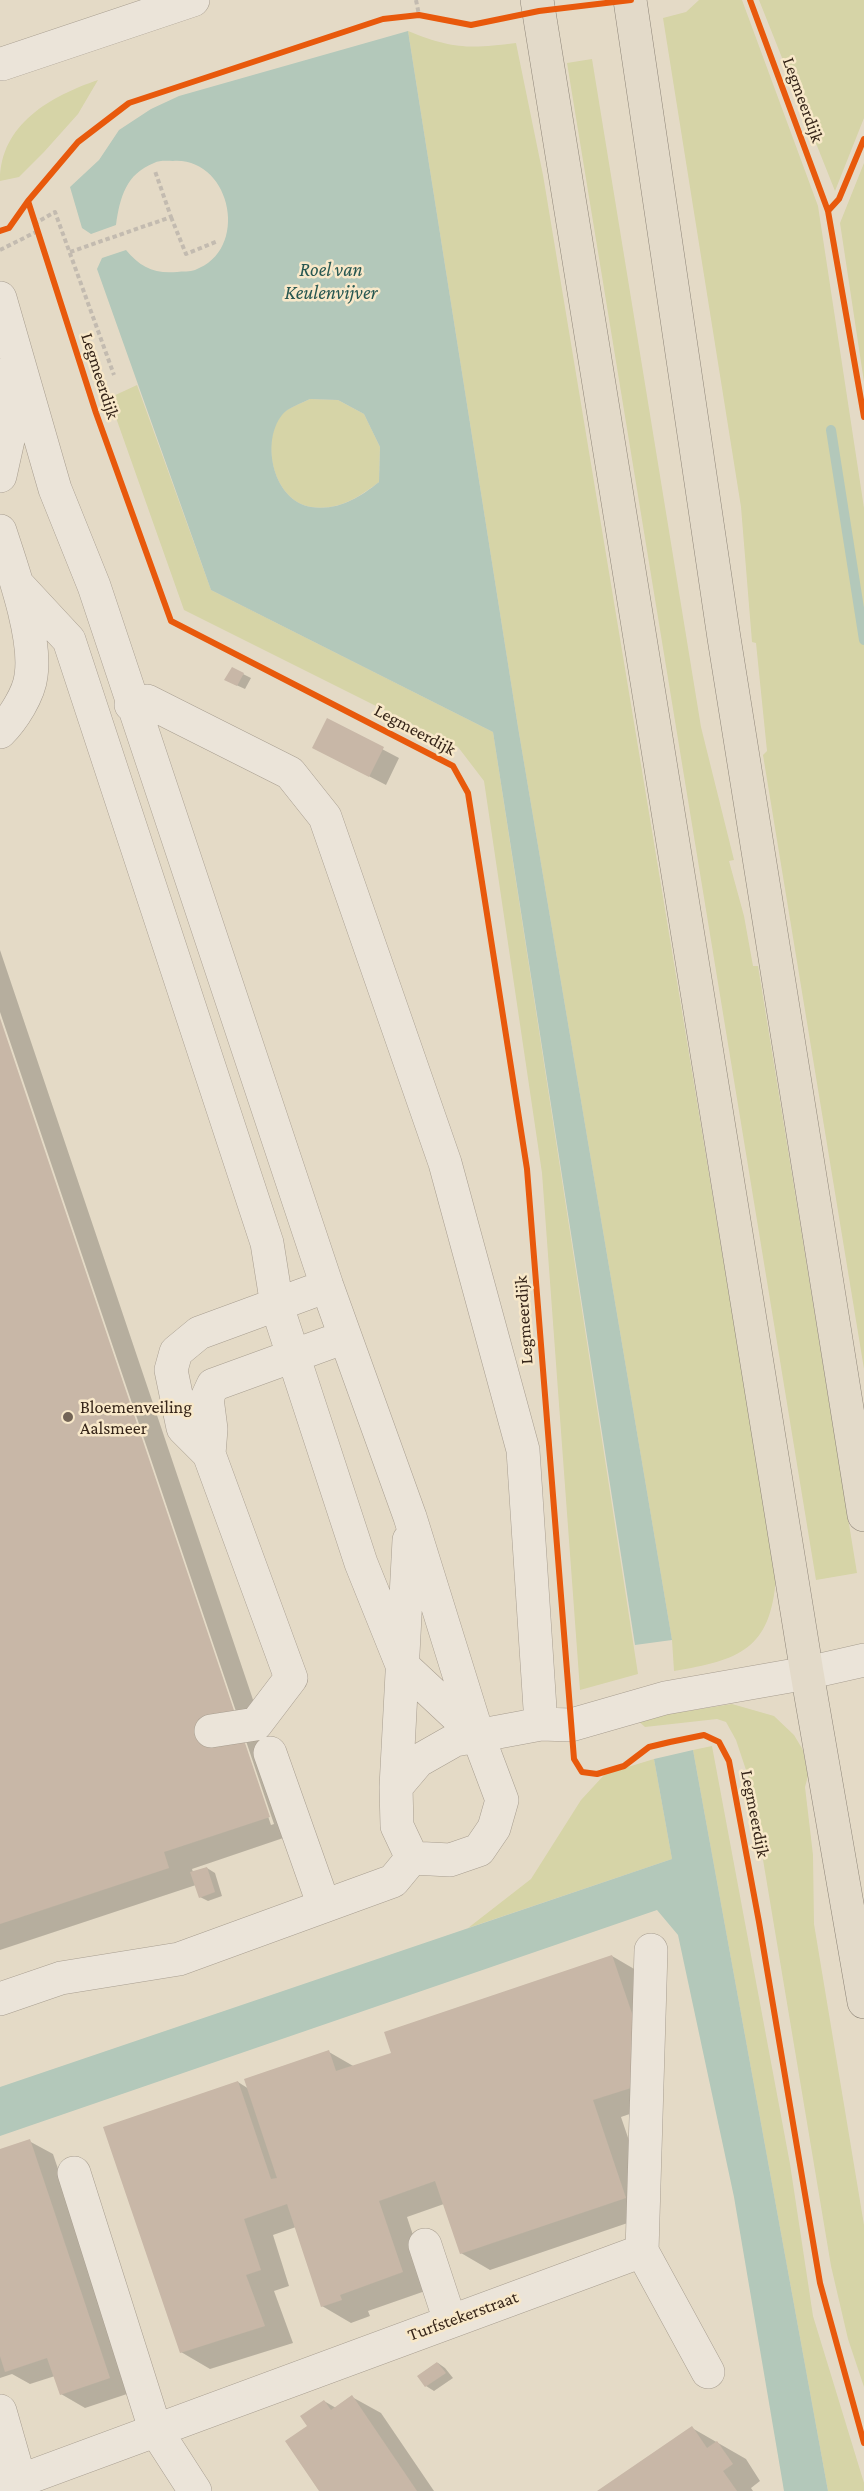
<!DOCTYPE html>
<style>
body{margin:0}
canvas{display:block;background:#e4dac6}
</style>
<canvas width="864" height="2491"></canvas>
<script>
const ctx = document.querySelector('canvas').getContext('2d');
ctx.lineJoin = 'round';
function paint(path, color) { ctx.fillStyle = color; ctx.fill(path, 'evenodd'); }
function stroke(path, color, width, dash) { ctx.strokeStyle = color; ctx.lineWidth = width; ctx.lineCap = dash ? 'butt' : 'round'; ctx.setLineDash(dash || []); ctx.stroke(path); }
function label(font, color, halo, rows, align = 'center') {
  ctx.font = font + ' "Crimson Pro",serif'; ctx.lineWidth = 5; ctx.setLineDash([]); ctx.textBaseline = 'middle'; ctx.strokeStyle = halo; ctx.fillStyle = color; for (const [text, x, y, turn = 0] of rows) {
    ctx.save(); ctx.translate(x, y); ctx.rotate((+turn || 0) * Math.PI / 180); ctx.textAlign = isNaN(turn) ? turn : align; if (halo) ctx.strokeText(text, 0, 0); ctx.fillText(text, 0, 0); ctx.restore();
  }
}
const green = new Path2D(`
 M699 0H742L818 206 864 508V1369L763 755 767 751 756 643 752 642 741 507 663 18 686 12Z
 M759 0H864V118L835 191Z
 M408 31C452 49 470 49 516 43L543 175 776 1577C771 1650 739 1660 674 1671L672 1640 518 727Z
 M592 59 701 727 734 860 729 861 744 916 753 966H758L857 1573 816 1580 567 63Z
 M98 80 78 114 44 152 19 177 0 181C0 124 51 96 98 80Z
 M864 163V382L840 223Z
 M137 385 211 590 493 732 638 1674 580 1690 542 1173 484 781 458 747 184 610 109 398Z
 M310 399 338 400 364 414 380 447 379 482C359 497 339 511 311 507 274 501 260 443 281 415 287 408 302 403 310 399Z
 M732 1704 774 1716 794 1735 803 1750 808 1776 805 1787 813 1855 814 1924 864 2225V2387L848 2339 831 2266 750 1782 736 1740 726 1722 717 1719 645 1727 636 1719Z
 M712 1746 790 2164 813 2316 864 2483V2491H828L693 1750Z
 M654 1759 672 1859 468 1928 531 1879 581 1800 605 1774Z`);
const water = new Path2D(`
 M408 31 518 727 672 1640 635 1645 493 732 211 590 97 269 102 258 126 250C140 267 154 274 177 272 183 271 190 272 195 270 251 250 231 157 173 161 167 161 160 160 154 163 126 174 120 197 116 225L91 234 82 228 70 187 99 160 119 130 151 109 179 96ZM310 399 338 400 364 414 380 447 379 482C359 498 338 511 311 507 274 501 260 443 282 415 287 408 302 403 310 399Z
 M693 1750 828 2491H784L734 2197 678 1935 657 1910 0 2136V2087L672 1859 654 1759Z`);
const shadow = new Path2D(`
 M233 669 251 678 245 689 234 684Z
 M327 720 399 758 386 785 330 756Z
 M0 950 298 1833 192 1869 193 1872 207 1868 215 1873 222 1896 208 1901 200 1897 196 1885 0 1950V1021L271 1825 274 1824 0 1012Z
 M612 1956 641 1973 665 2045 659 2104 621 2117 654 2214 490 2270 461 2253 444 2204 407 2217 431 2289 368 2311 370 2316 351 2323 322 2306 296 2227 273 2235 289 2286 274 2291 293 2343 210 2369 181 2352 238 2082 249 2089 329 2052 355 2067 393 2053Z
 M29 2141 53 2154 133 2392 85 2408 61 2394 55 2376 30 2384 12 2374 0 2378V2151Z
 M438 2363 445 2368 453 2378 434 2391 426 2386 419 2376Z
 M352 2397 381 2413 434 2491H321L309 2426 324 2401 336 2408Z
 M692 2428 746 2459 760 2481 751 2488 753 2491H599Z`);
const stream = new Path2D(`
 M831 430 864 640`);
const building = new Path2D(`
 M232 667 244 673 237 686 224 680Z
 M327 718 384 747 369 777 312 748Z
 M0 1018 270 1817 164 1852 169 1868 0 1924Z
 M207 1867 215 1892 199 1898 190 1872Z
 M612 1955 637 2028 631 2088 593 2100 626 2198 460 2254 435 2181 379 2201 403 2272 340 2295 342 2300 321 2307 287 2204 244 2219 261 2270 246 2275 265 2326 180 2353 103 2127 238 2081 271 2179 277 2178 244 2079 329 2050 336 2071 391 2053 384 2032Z
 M30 2139 110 2378 60 2395 47 2358 5 2372 0 2356V2149Z
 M437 2362 446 2373 425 2387 417 2376Z
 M352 2395 417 2491H319L285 2441 307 2426 300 2416 324 2400 331 2410Z
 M692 2426 707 2448 717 2441 733 2464 723 2471 737 2491H597Z`);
const path = new Path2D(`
 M416 0 419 15
 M171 217 186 254 218 241
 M34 224 55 212 114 375
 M0 250 36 232
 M70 252 171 217 155 171`);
const minor = new Path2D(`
 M2 64 193 0
 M0 298 55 489 94 586 327 1286 410 1517 478 1736 502 1800 494 1828 479 1850 450 1860 412 1858
 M0 476 10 431 11 371
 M0 531C12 568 37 637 31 676 29 694 13 719 0 732
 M17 584 69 640 267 1243 277 1306 361 1563 402 1665 477 1735
 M131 705 147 701 290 773 325 817 445 1163 523 1450 541 1724
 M209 1454 211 1429 207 1398 213 1385 345 1337
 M211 1731 256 1724 291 1678 209 1454 183 1428 171 1370 176 1352 199 1333 327 1286
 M270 1753 324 1906
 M396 1787 409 1540
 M412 1858 397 1826 396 1787 418 1761 455 1740 541 1724 571 1725 665 1698 807 1673 864 1660
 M0 1999 61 1978 179 1959 393 1881 412 1858
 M74 2173 155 2429 195 2491
 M425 2245 450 2321
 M642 2251 651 1950
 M0 2411 20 2481
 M0 2488 642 2251 708 2372`);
const major = new Path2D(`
 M537 0 807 1673 864 2002
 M630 0 724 638 864 1515`);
const cycleway = new Path2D(`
 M750 0 828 211 864 417
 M28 201 96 413 171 621 453 766 468 793 527 1169 574 1759 582 1772 597 1774 624 1766 649 1747 670 1742 704 1735 719 1742 729 1761 759 1922 820 2283 864 2443
 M828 211 839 199 864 139
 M0 231 9 228 28 201 78 142 129 103 383 19 419 15 471 25 539 11 631 0`);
const markers = [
 [68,1417,6,"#736456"]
];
const streetNames = [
 ["Legmeerdijk",803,100,70],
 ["Legmeerdijk",100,376,72],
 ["Legmeerdijk",415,730,28],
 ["Legmeerdijk",524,1320,-94],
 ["Legmeerdijk",755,1814,79],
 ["Turfstekerstraat",463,2316,-20]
];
const poiNames = [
 ["Bloemenveiling",80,1407],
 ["Aalsmeer",80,1428]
];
const waterNames = [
 ["Roel van",331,270],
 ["Keulenvijver",331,293]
];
paint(green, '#d6d4a7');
paint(water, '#b3c8ba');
paint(shadow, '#0003');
stroke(stream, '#b3c8ba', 10);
paint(building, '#c8b7a7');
stroke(minor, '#a89e90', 34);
stroke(major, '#8d8477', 34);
stroke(path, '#c3bbb0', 4, [4.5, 3]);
stroke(minor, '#ebe4d9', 33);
stroke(major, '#e3dac9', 33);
stroke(cycleway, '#e8590c', 6);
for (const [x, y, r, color] of markers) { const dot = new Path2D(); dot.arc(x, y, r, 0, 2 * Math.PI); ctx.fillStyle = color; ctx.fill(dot); stroke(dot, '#f8e8c9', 2); }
label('18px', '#362519', '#f8e8c9', streetNames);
label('18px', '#362519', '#f8e8c9', poiNames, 'left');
label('italic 20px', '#275751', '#f8e8c9', waterNames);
</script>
